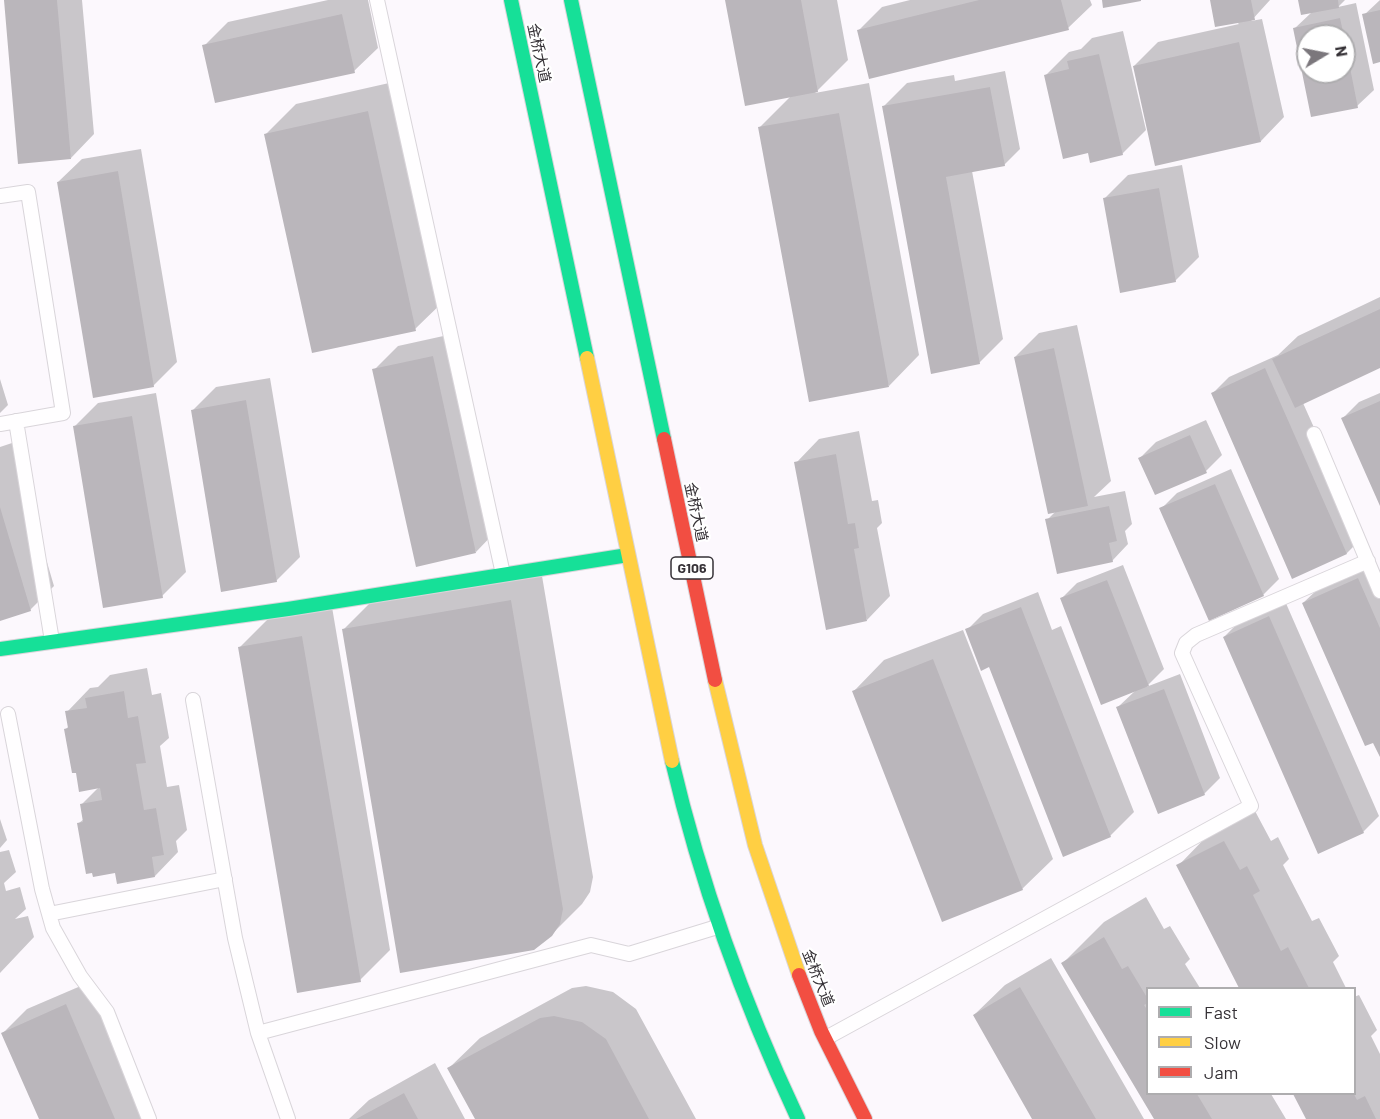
<!DOCTYPE html>
<meta charset="utf-8">
<style>
body{margin:0}
#map{position:relative;width:1380px;height:1119px;overflow:hidden;background:#fcf8fd;font-family:Barlow,sans-serif}
canvas{display:block}
.legend{position:absolute;left:1146px;top:987px;width:210px;height:108px;box-sizing:border-box;background:#fff;border:2px solid #aeadaf;margin:0;padding:8px 10px;list-style:none;font-size:18px;color:#353136}
.legend li{display:flex;align-items:center;gap:12px;height:30px}
.legend b{width:30px;border:2px solid #aeadaf}
.north{position:absolute;left:1296px;top:24px;width:60px;height:60px;box-sizing:border-box;background:#fff;border:2px solid #aeadaf;border-radius:50%;rotate:80deg;font-size:16px;font-weight:700;line-height:24px;text-align:center;color:#353136}
.north::after{content:'';display:block;margin:auto;width:21px;height:27px;background:#7b777c;clip-path:polygon(50% 0,100% 100%,50% 72%,0 100%)}
</style>
<div id="map">
<canvas width="1380" height="1119"></canvas>
<ul class="legend">
<li><b style="height:8px;background:#16e098"></b>Fast</li>
<li><b style="height:8px;background:#ffcf43"></b>Slow</li>
<li><b style="height:8px;background:#f24e42"></b>Jam</li>
</ul>
<div class="north">N</div>
</div>
<script>
const ctx = document.querySelector('canvas').getContext('2d');
ctx.lineJoin = 'round';
function paint(path, color) { ctx.fillStyle = color; ctx.fill(path, 'evenodd'); }
function stroke(path, color, width, dash) { ctx.strokeStyle = color; ctx.lineWidth = width; ctx.lineCap = dash ? 'butt' : 'round'; ctx.setLineDash(dash || []); ctx.stroke(path); }
function label(font, color, halo, rows, align = 'center') {
  ctx.font = font + ' Barlow,"Noto Sans SC",sans-serif'; ctx.lineWidth = 4.5; ctx.setLineDash([]); ctx.textBaseline = 'middle'; ctx.strokeStyle = halo; ctx.fillStyle = color; for (const [text, x, y, turn = 0] of rows) {
    ctx.save(); ctx.translate(x, y); ctx.rotate((+turn || 0) * Math.PI / 180); ctx.textAlign = isNaN(turn) ? turn : align; if (halo) ctx.strokeText(text, 0, 0); ctx.fillText(text, 0, 0); ctx.restore();
  }
}
const shadow = new Path2D(`
 M6 0H82L94 134 71 158Z
 M328 0H368L378 48 354 71 204 46 228 22Z
 M726 0H837L848 60 815 93 869 83 919 355 889 386 759 128 792 95Z
 M910 0H1090L1092 5 1068 28 858 31 882 7Z
 M1211 0H1270L1251 21 1262 19 1284 117 1261 141 1134 66 1158 42 1239 24Z
 M1299 0H1345L1338 7 1356 3 1374 90 1357 106 1312 116 1294 29 1312 12ZM1308 36H1344V72H1308Z
 M1380 0V61L1364 15Z
 M1123 31 1146 130 1122 154 1089 152 1046 75 1069 52 1081 49 1092 38Z
 M1005 71 1020 149 1004 165 972 171 1003 339 979 363 883 107 907 83 954 75 955 81Z
 M398 81 446 299 415 329 266 134 296 104Z
 M141 149 177 362 153 386 58 182 82 159Z
 M1182 165 1199 257 1175 281 1104 199 1128 175Z
 M1380 297V367L1303 403 1363 537 1347 553 1293 577 1213 393 1229 377 1278 355 1298 336Z
 M1077 325 1111 481 1094 497 1125 491 1132 524 1125 531 1128 544 1112 561 1047 520 1056 511 1015 357 1039 333Z
 M457 333 499 528 476 552 374 370 398 346Z
 M270 378 300 557 276 581 193 410 216 387Z
 M0 379 8 405 0 413Z
 M156 393 186 572 162 596 75 426 98 403Z
 M1380 393V503L1343 418 1359 402Z
 M1206 420 1222 455 1206 471 1140 458 1156 442Z
 M859 431 872 501 878 500 882 523 877 528 890 596 867 620 796 463 819 439Z
 M12 443 54 586 30 610 0 619V447Z
 M1231 469 1279 579 1263 595 1161 509 1177 493Z
 M1374 563 1380 577V754L1303 603 1320 587Z
 M1123 565 1164 669 1146 687 1180 674 1220 778 1204 794 1118 707 1136 690 1061 599 1077 583Z
 M541 570 593 877 590 892 582 904 551 935 344 629 374 599Z
 M1038 592 1052 630 1061 626 1134 812 1110 836 967 630 983 614Z
 M1285 601 1379 816 1363 832 1224 637 1240 621Z
 M332 607 390 950 360 980 239 648 270 617Z
 M963 630 1053 859 1022 889 854 691 884 660Z
 M147 668 152 695 161 693 169 738 160 746 167 787 179 785 187 830 176 841 178 852 155 876 116 872 79 823 84 819 82 804 99 787 77 771 66 729 69 726 67 712 90 688 98 687 110 675Z
 M1255 811 1271 841 1278 837 1289 859 1283 865 1312 921 1319 918 1339 956 1333 962 1346 988H1241L1178 866 1208 835Z
 M0 819 7 840 0 848Z
 M9 850 16 872 4 883 6 891 20 887 26 909 15 919 28 916 34 937 0 973V852Z
 M1146 897 1164 929 1170 926 1190 959 1185 964 1200 988H1148V1094H1271L1286 1119H1155L1063 963 1104 922Z
 M1051 958 1144 1119H1034L974 1015 1005 985Z
 M90 982 149 1119H40L3 1033 27 1009Z
 M586 986 613 992 636 1009 696 1119H477L449 1068 480 1038 572 988Z
 M1359 995 1377 1030 1371 1036 1380 1054V1119H1308L1295 1094H1354V997Z
 M435 1063 465 1119H349L369 1100Z`);
const building = new Path2D(`
 M4 0H57L71 159 18 164Z
 M725 0H801L818 92 745 106Z
 M979 0H1061L1069 30 869 79 857 30Z
 M1102 0H1141V1L1103 8Z
 M1210 0H1251L1255 20 1215 27Z
 M1298 0H1338L1339 8 1301 15Z
 M1380 10V62L1373 64 1362 14Z
 M342 14 355 73 215 103 202 45Z
 M1340 18 1344 36H1308V72H1344L1345 42 1358 108 1311 117 1293 28Z
 M1239 42 1261 142 1155 166 1133 66Z
 M1099 54 1123 155 1090 163 1088 153 1063 159 1044 75 1069 69 1067 61Z
 M990 87 1005 166 946 177 980 364 931 374 882 106Z
 M368 111 416 331 312 353 264 134Z
 M839 113 889 387 809 402 758 127Z
 M118 171 154 387 93 398 57 182Z
 M1159 188 1176 282 1120 293 1103 198Z
 M1380 309V368L1295 408 1272 359Z
 M1054 348 1088 506 1048 514 1014 357Z
 M433 356 476 553 416 567 372 369Z
 M1265 368 1347 554 1292 579 1211 393Z
 M246 400 277 582 221 592 191 410Z
 M1380 401V506L1341 418Z
 M132 416 163 598 103 608 73 426Z
 M1190 435 1207 473 1155 495 1138 458Z
 M836 454 848 524 855 523 859 548 854 549 867 621 826 630 794 462Z
 M1215 484 1264 596 1209 621 1159 508Z
 M1109 506 1117 541 1109 543 1113 562 1057 574 1045 519Z
 M0 507 31 611 0 621Z
 M1358 578 1380 628V757L1373 743 1365 746 1302 603Z
 M1107 580 1149 686 1101 705 1060 598Z
 M511 600 563 909 560 924 552 936 534 950 400 973 342 629Z
 M1021 607 1111 837 1063 857 989 667 981 671 965 629Z
 M1269 616 1364 833 1318 854 1223 637Z
 M302 636 361 982 297 993 238 647Z
 M933 659 1023 890 942 922 852 691Z
 M1164 689 1205 795 1158 814 1116 707Z
 M124 691 128 718 138 716 146 763 136 764 144 810 156 808 164 855 152 857 155 877 117 884 115 873 93 877 92 873 86 874 77 823 83 822 80 804 102 800 100 788 79 792 76 773H72L64 729 68 728 65 711 87 708 85 698Z
 M1224 841 1240 870 1247 866 1260 891 1253 895 1281 951 1288 947 1309 988H1239L1176 865Z
 M1104 937 1122 969 1128 966 1148 999V1003L1144 1005 1148 1011V1094H1197L1212 1119H1154L1061 963Z
 M1020 987 1096 1119H1032L973 1015Z
 M66 1004 115 1119H39L1 1033Z
 M554 1016 582 1022 606 1039 649 1119H475L447 1068 540 1018Z
 M404 1093 418 1119H356Z
 M1293 1094H1354L1357 1100 1365 1096 1376 1119H1306Z`);
const lane = new Path2D(`
 M377 0 503 574
 M0 196 28 192 63 413 0 424
 M16 421 52 641
 M1314 434 1380 591
 M193 700 235 938 258 1033 288 1119
 M8 714 42 889 53 928 80 976 107 1012 149 1119
 M49 914 225 879
 M258 1033 591 945 629 954 717 927
 M826 1038 1251 806 1182 653 1186 643 1196 635 1368 561`);
const fast = new Path2D(`
 M511 0 587 358
 M571 0 664 439
 M0 649 288 609 628 555
 M672 761C701 885 744 1004 798 1119`);
const slow = new Path2D(`
 M587 358 672 761
 M715 680 755 845 799 975`);
const jam = new Path2D(`
 M664 439 715 680
 M799 975 821 1031 865 1119`);
const shields = [
 [692,568,42]
];
const shieldNames = [
 ["G106",692,568]
];
const streetNames = [
 ["金桥大道",539,53,78],
 ["金桥大道",696,512,78],
 ["金桥大道",818,978,68]
];
paint(shadow, '#0003');
paint(building, '#bab6bb');
stroke(lane, '#d9d5da', 16);
stroke(fast, '#d9d5da', 16);
stroke(slow, '#d9d5da', 16);
stroke(jam, '#d9d5da', 16);
stroke(lane, '#fffeff', 14);
stroke(fast, '#16e098', 14);
stroke(slow, '#ffcf43', 14);
stroke(jam, '#f24e42', 14);
for (const [x, y, w] of shields) { const box = new Path2D(); box.roundRect(x - w / 2, y - 11, w, 22, 4.5); ctx.fillStyle = '#fff'; ctx.fill(box); stroke(box, '#353136', 1.5); }
label('bold 14px', '#353136', null, shieldNames);
label('15px', '#353136', '#fff', streetNames);
</script>
